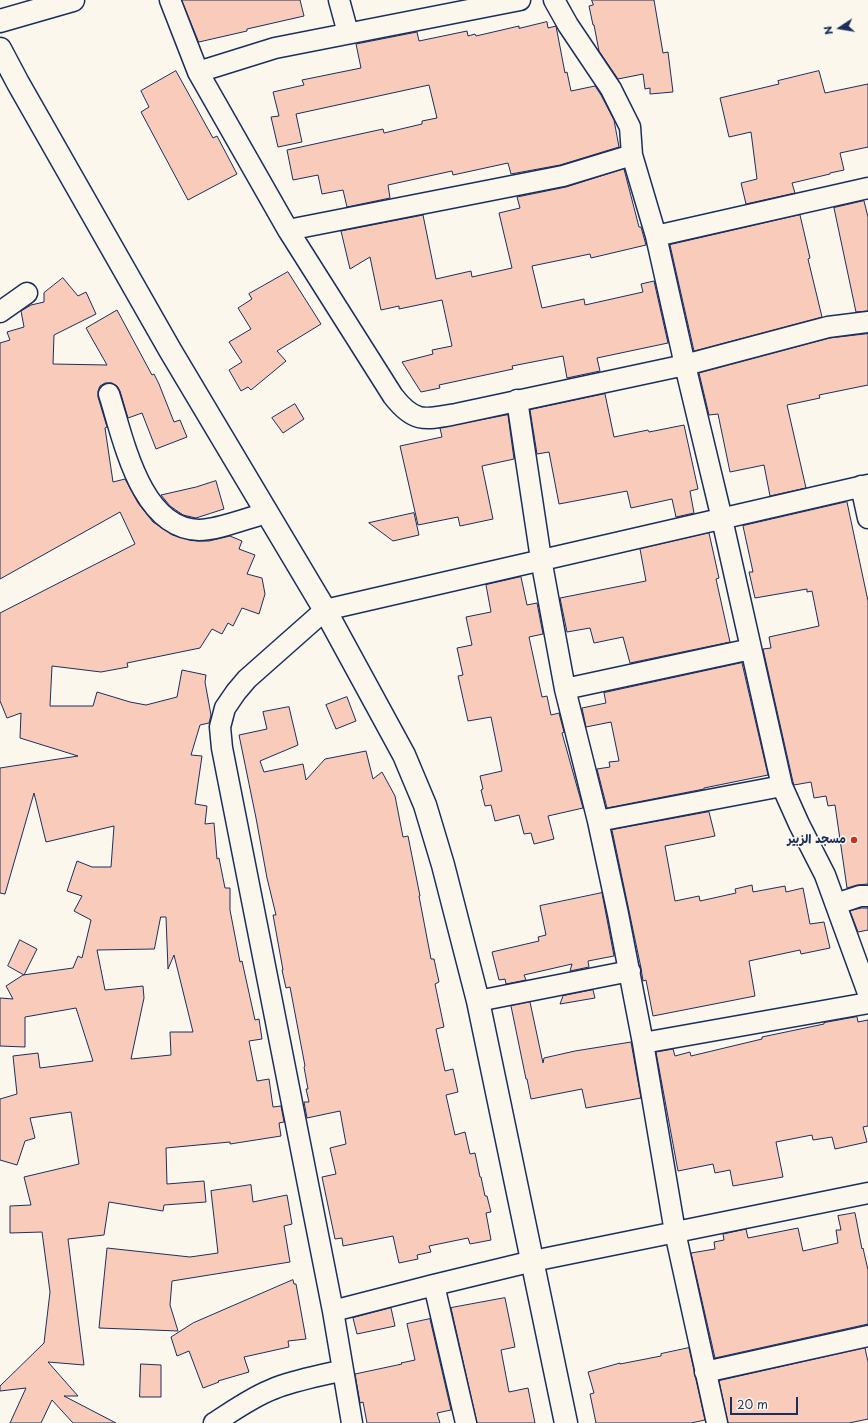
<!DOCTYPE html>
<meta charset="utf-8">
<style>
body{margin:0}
#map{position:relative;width:868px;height:1423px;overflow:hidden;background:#fbf7ec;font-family:"Playpen Sans",sans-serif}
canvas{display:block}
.north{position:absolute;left:820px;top:8px;width:40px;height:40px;-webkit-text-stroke:3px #fbf7ec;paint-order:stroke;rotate:258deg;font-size:11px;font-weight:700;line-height:16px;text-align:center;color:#1b2f5e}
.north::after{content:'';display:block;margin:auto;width:14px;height:18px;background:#1b2f5e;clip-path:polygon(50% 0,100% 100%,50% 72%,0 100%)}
.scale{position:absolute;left:730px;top:1397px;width:68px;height:18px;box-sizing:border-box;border:2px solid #1b2f5e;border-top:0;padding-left:5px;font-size:12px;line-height:14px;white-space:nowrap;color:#1b2f5e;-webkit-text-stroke:3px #fbf7ec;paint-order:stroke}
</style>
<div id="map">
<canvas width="868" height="1423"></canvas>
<div class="north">N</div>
<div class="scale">20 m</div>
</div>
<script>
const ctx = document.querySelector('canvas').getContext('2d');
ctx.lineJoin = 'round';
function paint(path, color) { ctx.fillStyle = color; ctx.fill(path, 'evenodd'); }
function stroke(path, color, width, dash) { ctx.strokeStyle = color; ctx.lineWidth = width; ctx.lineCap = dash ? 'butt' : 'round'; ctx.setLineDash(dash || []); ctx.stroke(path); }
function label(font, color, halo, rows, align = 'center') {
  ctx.font = font + ' "Playpen Sans","Playpen Sans Arabic",sans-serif'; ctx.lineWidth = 3; ctx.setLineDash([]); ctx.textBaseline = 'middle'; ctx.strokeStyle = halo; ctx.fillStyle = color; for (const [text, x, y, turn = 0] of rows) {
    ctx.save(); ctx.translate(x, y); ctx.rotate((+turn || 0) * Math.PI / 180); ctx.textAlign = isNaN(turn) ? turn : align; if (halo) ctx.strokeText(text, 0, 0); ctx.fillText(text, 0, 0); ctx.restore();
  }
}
const building = new Path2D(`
 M182 0H300L304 16 247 29V31L199 42Z
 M592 0H654L663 53 668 52 673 92 650 94V88L645 89 643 74 618 79 599 51 594 25H593L589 6 593 5Z
 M547 22 548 28 556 26 565 73 567 72 571 91 595 86 601 95 614 120 619 147 560 165 511 174 508 163 453 175 452 171 388 185 390 198 347 207 343 190 322 194 318 175 293 180 287 150 383 129 384 133 422 124V121L437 118 429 85 296 114 302 142 278 147 271 117 279 116 273 92 304 85 302 80 361 68 356 44 417 32 419 41 467 31 468 36 475 34 476 36 519 26V28Z
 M176 71 213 138 217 136 237 174 188 200 141 112 149 107 141 91Z
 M819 71 825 93 868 84V147L840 153 844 170 830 173V174L792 183 795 193 746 204 741 183 757 179 751 132 729 137 720 98 779 84 778 81Z
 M624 169 639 227H641L646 245 591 258 590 254 532 266 542 308 584 299 585 305 643 292 641 284 654 281 668 343 597 358 600 371 567 378 563 356 512 366 513 369 439 385 440 388 421 392 402 362 433 354 432 350 452 346 442 300 399 309V306L381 310 370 257 350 269 341 231 423 215 436 279 471 271 472 277 512 268 499 213 520 208 517 197 566 187Z
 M864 201 868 217V311L856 312 834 208Z
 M800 215 810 258 808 259 822 317 694 351 670 245Z
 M288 272 321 324 277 351 286 361 251 390 248 387 241 391 229 370 242 362 229 342 251 329 238 308 252 299 249 294Z
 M63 278 78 296 86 292 96 314 54 335 53 364 107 365 86 328 117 310 152 375 154 374 159 384 174 422 180 420 187 437 156 449 142 413 128 418 120 391 117 386 112 383H105L100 386 98 391V397L107 427 105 428 113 482 125 479 138 503 153 522 173 535 197 541H209L230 536 242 541 239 549 255 555 247 574 262 578 265 594 259 614 242 608 233 626 228 623 222 634 212 629 200 648 127 663 128 667 101 672 52 666 50 706H93L97 692 130 702 146 705 177 697 182 670 206 675 205 682 211 715 209 723 200 725 191 755 202 756 195 804 207 806 205 824 214 823 217 859 219 858 225 888H230V910L240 962 242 961 255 1020 259 1019 262 1039 249 1041 257 1081 269 1079 273 1107 281 1106 284 1122 279 1123 281 1136 230 1144V1142L166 1148 167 1184 204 1181 206 1202 164 1205 163 1211 109 1202 104 1235 68 1239 84 1365 48 1362 78 1396H64L116 1423H73L52 1400 41 1423H10L26 1388 0 1391V1386L44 1343 50 1292 42 1232 10 1233V1206L31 1205 24 1177 79 1164 71 1112 30 1118 35 1138 25 1141 17 1165 0 1160V1099L17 1094 13 1056 38 1053 40 1068 93 1061 76 1008 25 1017V1047L0 1046V998L13 999 6 986 23 975 73 968 78 956 82 958 91 920 74 911 82 896 67 891 77 861 92 867H111L114 826 46 842 34 793 5 894 0 893V768L78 756 20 738 21 713 7 718 0 701V613L135 544 120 512 0 579V343L10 340 7 332 24 327 21 311 31 305 44 302V293ZM161 917H166L168 969 174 955 193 1032H170L171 1055 131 1059 144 998 143 986 105 990 97 950 154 949Z
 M868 334V385L819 395 820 398 787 405 806 488 770 496 764 465 730 472 718 414 709 415 699 373 830 338Z
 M605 394 614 437 648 430 649 432 684 425 698 489 690 491 694 513 676 517 672 499 631 508 627 491 559 504 549 452 537 454 530 410Z
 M295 404 304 419 283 433 272 418Z
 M508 415 514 459 482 466 493 519 460 526 458 517 418 525 400 446 442 437 440 428Z
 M216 481 224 509 196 518 183 515 170 506 161 495 196 487Z
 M847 502 868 601V884L857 885 847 888 835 805 828 806 826 796 814 798 811 782 794 785 793 782 763 649 771 648 769 637 819 626 812 591 807 592V589L755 598 749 572H753L743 526Z
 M414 513 419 535 393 541 369 523Z
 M709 533 719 578 716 579 730 642 630 663 623 637 594 643 590 628 567 632 560 598 646 581 640 549Z
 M521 577 527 605 537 603 543 634 529 637 542 697 547 696 551 715 559 713 564 732 562 733 583 808 548 816 554 839 534 844 531 833 524 834 519 815 495 821 491 805 485 806 481 790 483 789 480 776 502 771 491 717 468 721 458 676 463 675 457 648 472 645 466 617 491 612 486 585Z
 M742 663 768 775 704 788V789L607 808 597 769 610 767 609 762 619 761 611 722 586 727 582 708 606 703 604 693Z
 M347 697 356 721 336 729 326 705Z
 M289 707 298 745 260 761 264 772 303 764 306 780 325 759 366 751 373 779 382 772 395 796 403 837 408 836 420 896H419L431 959H434L439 982 435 984 444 1027 436 1029 445 1071 453 1069 458 1092 446 1095 455 1135 465 1132 470 1154 475 1153 480 1177H481L485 1196H487L491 1212 486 1213 491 1240 470 1244 468 1238 429 1246 431 1252 417 1255 418 1259 399 1263 393 1236 343 1246 342 1238 335 1239 322 1177 336 1174 330 1148 346 1144 340 1111 307 1118 304 1102H309L306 1089H308L304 1067 305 1066 290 987 286 988 282 970H283L273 915H276L267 878 256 818 239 735 267 729 263 712Z
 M709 812 715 836 665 846 675 901 699 896 700 901 736 893 735 889 752 885 753 892 785 886 786 892 803 888 810 924 824 922 830 948 801 954 800 950 749 961 755 996 653 1016 646 980 643 981 641 968 612 830Z
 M602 893 614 956 588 961 589 967 570 971 572 964 524 975 526 980 506 984 505 979 499 980 492 952 539 941 538 937 546 935 540 906Z
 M862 908H868V930L858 932 850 911Z
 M20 940 37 949 24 975 8 966Z
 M593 990 595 998 560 1004 563 996Z
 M530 1002 543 1063 544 1058 575 1051 631 1042 641 1098 586 1108 582 1089 531 1099 527 1079H526L511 1006Z
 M857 1017 858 1022 868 1020V1126L863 1127 867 1142 835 1149 832 1137 813 1140 812 1135 776 1142 783 1177 733 1186 730 1170 715 1173 713 1164 678 1171 656 1052 673 1049 675 1056 690 1052 691 1056 762 1039V1037L824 1024V1023Z
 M251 1185 253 1202 287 1195 292 1224 284 1226 290 1262 172 1281 170 1305 178 1331 99 1328 107 1248 190 1257 218 1253 211 1191Z
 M855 1213 862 1249 863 1248 868 1270V1324L715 1358 691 1253 715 1249 714 1242 724 1240 723 1234 746 1229 748 1238 798 1228 803 1251 838 1243 836 1230H841L838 1216Z
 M293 1280 294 1284H296L306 1339 288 1341 289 1347 244 1357 249 1372 218 1381 219 1382 203 1388 189 1351 177 1356 171 1337 193 1323Z
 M505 1298 515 1347 501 1350 509 1392 528 1388 535 1423H477L451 1308Z
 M391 1308 395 1326 357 1334 353 1318Z
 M430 1319 451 1410 437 1413 440 1423H367L363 1402 360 1403 355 1374 402 1364 401 1363 415 1360 407 1324Z
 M689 1348 705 1420 691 1423H596L590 1394 594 1393 588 1372 620 1363V1364L661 1356V1354Z
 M865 1348 868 1362V1419L849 1423H728L719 1381Z
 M141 1364 161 1365V1397H140Z`);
const minor = new Path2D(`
 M170 0 198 72 288 230 393 396C414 423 424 420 456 414L685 365 828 327 868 322
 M339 0 348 33
 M554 0 568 25 611 89 630 127 632 155 656 236 685 365 722 519 782 786 799 824 825 875 868 993
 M198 72 275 48 520 0
 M288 230 563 176 632 155
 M656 236 868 188
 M0 312 27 293
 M109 394C123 437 140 529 199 530 218 530 247 518 267 513
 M517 400 541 559 565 689 598 821 618 914 643 1043 675 1232 717 1423
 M861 486 868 518
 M565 689 751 649
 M598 821 782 786
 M836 904 860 896H868
 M478 1001 630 971
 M643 1043 868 1003
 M434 1285 466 1423
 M333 1311 434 1285 533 1261 868 1193
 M705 1372 868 1336
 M214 1423C233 1411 252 1397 273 1389 295 1380 320 1376 343 1370
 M352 1423 333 1311 222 748 220 727 225 708 236 692 247 679 325 610 868 485`);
const secondary = new Path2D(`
 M0 49 18 83 170 350 325 610 404 755 425 805 443 865 478 1001 566 1423`);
const trunk = new Path2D(`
 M0 21 73 0`);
const markers = [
 [854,840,4,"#c8321e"]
];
const poiNames = [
 ["مسجد الزبير",846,840]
];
paint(building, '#f8cbbb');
stroke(building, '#1b2f5e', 1);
stroke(minor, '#1b2f5e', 23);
stroke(secondary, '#1b2f5e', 25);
stroke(trunk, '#1b2f5e', 25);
stroke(minor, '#fbf7ec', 20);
stroke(secondary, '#fbf7ec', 22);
stroke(trunk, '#fbf7ec', 22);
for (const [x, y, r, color] of markers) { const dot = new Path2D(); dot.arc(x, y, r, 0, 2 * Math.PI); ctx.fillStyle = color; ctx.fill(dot); stroke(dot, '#fbf7ec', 1.5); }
label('bold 12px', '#1b2f5e', '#fbf7ec', poiNames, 'right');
</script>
